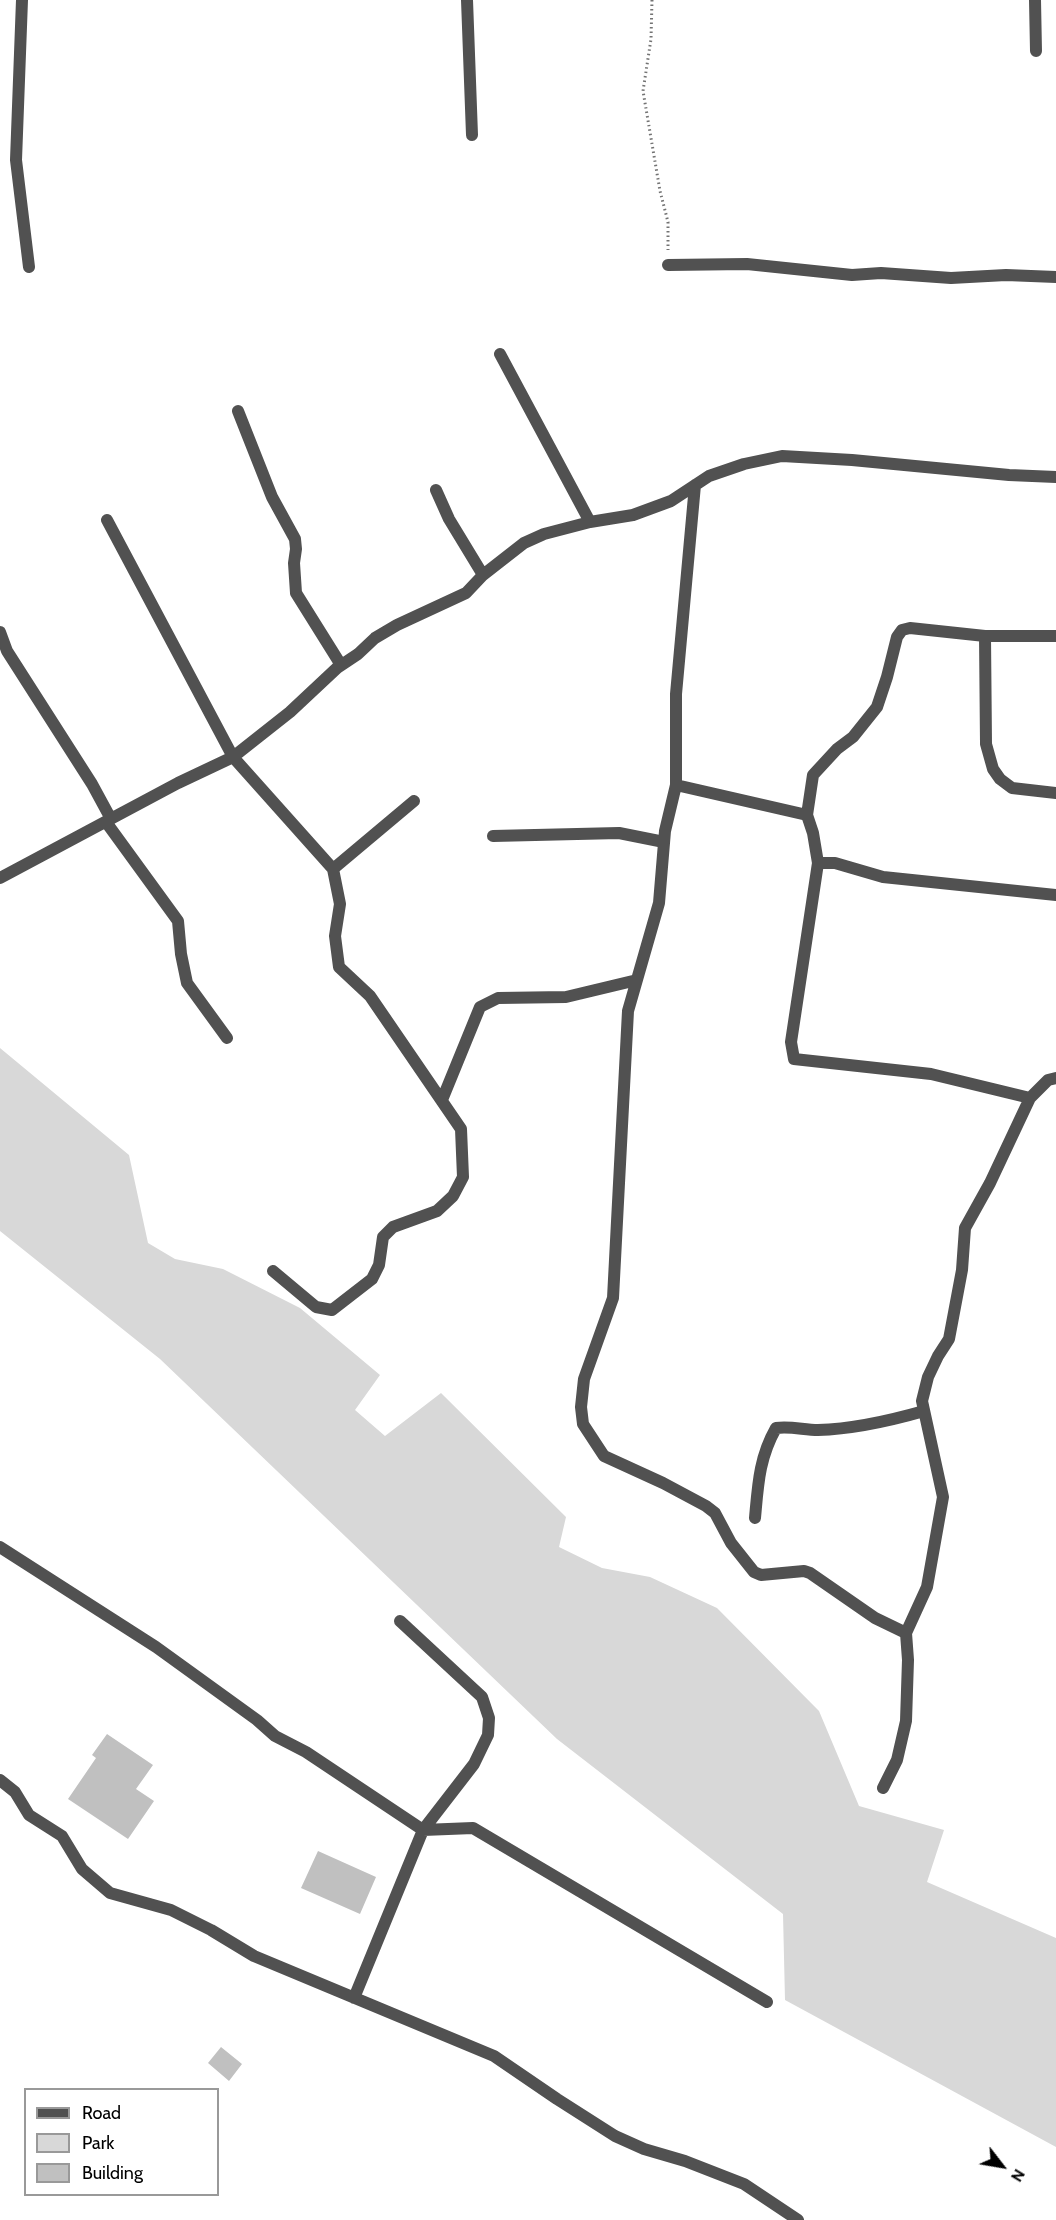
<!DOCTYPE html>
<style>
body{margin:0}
#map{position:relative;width:1056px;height:2220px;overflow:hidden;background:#fff;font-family:Cabin,sans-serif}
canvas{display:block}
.legend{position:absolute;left:24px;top:2088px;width:195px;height:108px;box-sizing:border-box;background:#fff;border:2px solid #999;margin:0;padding:8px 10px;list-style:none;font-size:18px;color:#000}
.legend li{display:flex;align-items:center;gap:12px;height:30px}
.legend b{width:30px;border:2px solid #999}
.north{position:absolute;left:972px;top:2136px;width:60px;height:60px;-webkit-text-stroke:4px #fff;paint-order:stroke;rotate:121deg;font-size:16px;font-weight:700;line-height:24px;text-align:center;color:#000}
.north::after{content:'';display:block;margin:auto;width:21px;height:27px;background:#000;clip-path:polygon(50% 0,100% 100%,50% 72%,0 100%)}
</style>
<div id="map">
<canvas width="1056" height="2220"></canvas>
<ul class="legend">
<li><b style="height:8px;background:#515151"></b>Road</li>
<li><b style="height:16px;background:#d8d8d8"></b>Park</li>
<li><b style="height:16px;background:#c0c0c0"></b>Building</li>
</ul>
<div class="north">N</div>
</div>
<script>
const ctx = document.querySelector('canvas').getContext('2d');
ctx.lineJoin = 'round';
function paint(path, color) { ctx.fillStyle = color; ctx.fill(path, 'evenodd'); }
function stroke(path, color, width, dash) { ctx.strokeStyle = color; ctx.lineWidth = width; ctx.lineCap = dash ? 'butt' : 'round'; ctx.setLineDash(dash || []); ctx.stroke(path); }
const green = new Path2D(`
 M0 1048 129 1155 148 1243 175 1259 223 1269 300 1308 380 1375 355 1410 385 1436 441 1393 566 1517 559 1547 602 1568 650 1577 717 1608 819 1711 859 1806 944 1830 927 1882 1056 1938V2147L785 2000 783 1914 557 1739 160 1359 0 1231Z`);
const building = new Path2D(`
 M107 1734 153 1765 136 1789 154 1801 128 1839 68 1799 96 1758 92 1755Z
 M318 1851 376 1877 360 1914 301 1888Z
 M221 2047 242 2064 229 2081 208 2063Z`);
const path = new Path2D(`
 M652 0 651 39 643 91 660 191 668 222V250`);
const minor = new Path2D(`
 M22 0 16 160 29 267
 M467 0 472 135
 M1035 0 1036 51
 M668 265 747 264 852 275 881 273 951 278 1006 275 1056 277
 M500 354 590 522
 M238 411 272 497 295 539 296 549 294 563 296 593 341 665
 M436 490 449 519 483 575
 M107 520 233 757 333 869 340 904 335 936 339 967 370 996 461 1129 463 1177 453 1196 437 1211 393 1227 383 1237 379 1265 372 1279 332 1310 316 1307 273 1271
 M0 632 7 651 92 784 111 819
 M985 636 986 744 993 769 1000 779 1012 788 1056 793
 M676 785V694L695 485
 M807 815 813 775 837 749 853 737 877 707 887 677 897 637 902 630 910 628 985 636H1056
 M106 822 178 921 181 954 187 983 227 1038
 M493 836 619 833 664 842
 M818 863 791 1042 794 1059 931 1074 1030 1098
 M333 869 414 801
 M0 878 178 783 233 757 290 712 337 668 358 654 375 638 397 625 466 593 483 575 524 543 544 534 590 522 633 515 671 501 709 476 744 464 782 456 852 460 1009 475 1056 477
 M442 1100 480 1007 498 998 566 997 637 980
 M755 1518C758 1485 759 1458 776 1428 791 1426 804 1430 818 1430 854 1429 889 1421 924 1411
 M0 1547 156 1647 257 1720 275 1736 306 1752 423 1830 473 1828 767 2002
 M906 1633 875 1618 810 1573 804 1571 761 1575 754 1572 731 1543 715 1513 706 1506 663 1483 604 1456 583 1424 581 1407 584 1379 613 1298 628 1011 659 903 665 831 676 785 807 815 813 833 818 863H835L883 877 1056 895
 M0 1780 15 1792 29 1815 62 1836 82 1869 110 1893 171 1910 211 1930 254 1956 494 2056 557 2099 615 2136 644 2149 685 2161 744 2184 798 2220
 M883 1788 897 1760 906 1721 908 1660 906 1633 927 1587 943 1497 922 1401 928 1377 938 1356 949 1339 962 1270 965 1228 990 1183 1030 1098 1048 1080 1056 1078
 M354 1998 423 1830 474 1764 488 1735 489 1718 482 1697 400 1621`);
paint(green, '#d8d8d8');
paint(building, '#c0c0c0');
stroke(path, '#737373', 3, [1.5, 3]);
stroke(minor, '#515151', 12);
</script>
